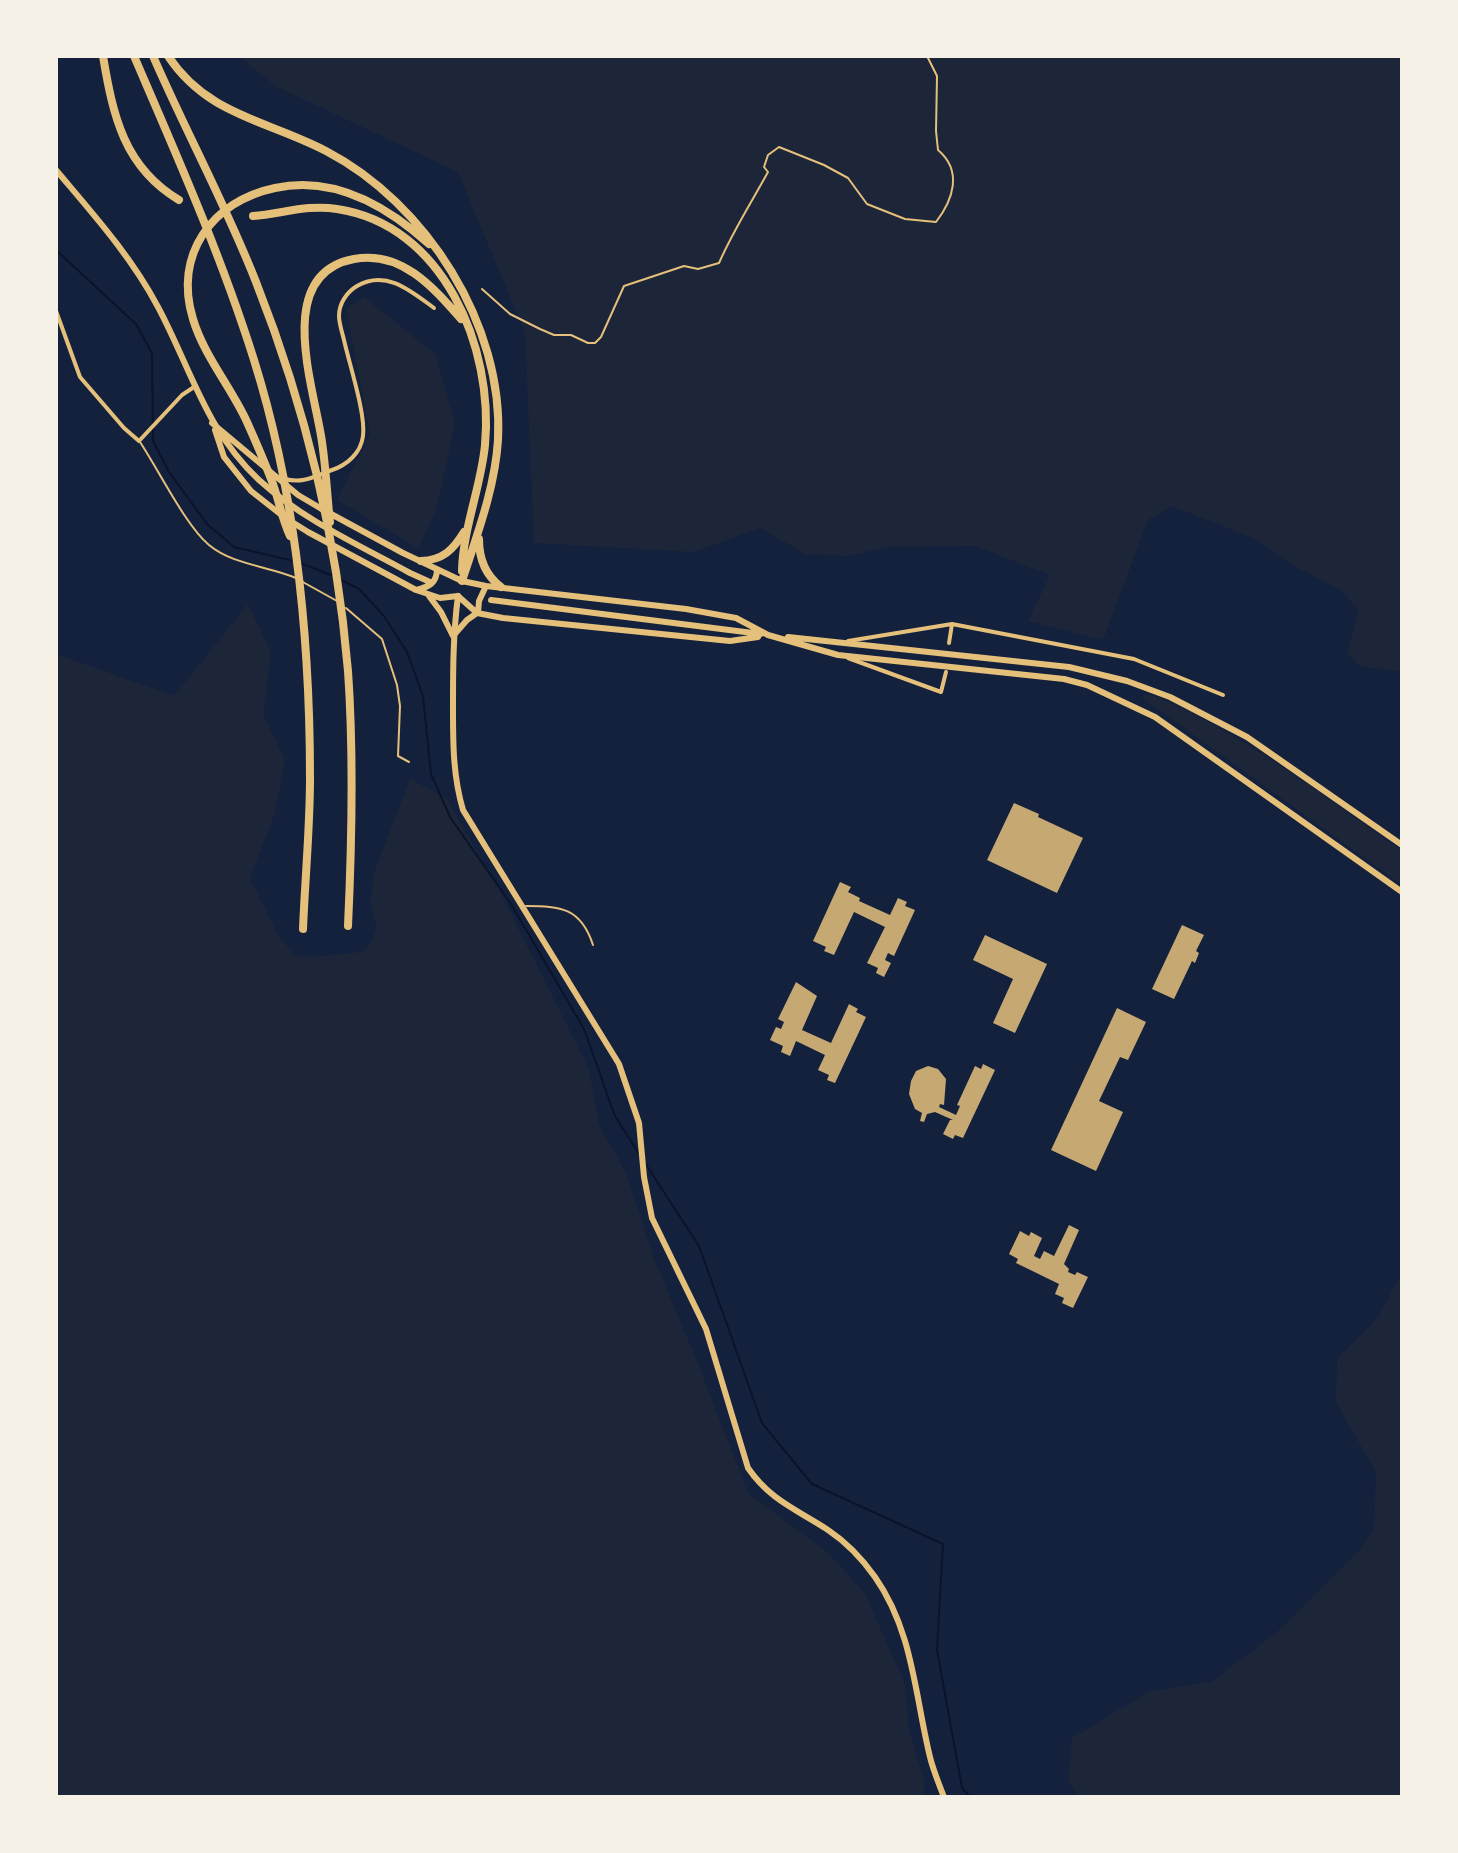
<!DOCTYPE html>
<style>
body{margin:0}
#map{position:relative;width:1458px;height:1853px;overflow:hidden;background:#14213d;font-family:"PT Serif",serif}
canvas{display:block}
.frame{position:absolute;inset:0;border:58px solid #f6f1e7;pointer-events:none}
</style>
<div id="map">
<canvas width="1458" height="1853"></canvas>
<div class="frame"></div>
</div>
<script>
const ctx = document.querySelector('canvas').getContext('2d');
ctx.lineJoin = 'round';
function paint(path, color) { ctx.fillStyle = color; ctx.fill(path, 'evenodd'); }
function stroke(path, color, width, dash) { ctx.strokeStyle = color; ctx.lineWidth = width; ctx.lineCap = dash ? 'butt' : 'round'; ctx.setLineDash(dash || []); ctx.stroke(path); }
const green = new Path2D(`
 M238 56H1402V672L1361 666 1347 653 1358 612 1343 591 1298 568 1255 539 1172 506 1148 520 1103 640 1028 621 1050 575 975 546 887 547 848 556 805 554 761 528 693 552 534 543 525 333 458 172 277 87Z
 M364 297 435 354 455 423 436 511 418 548 337 500 370 434 346 309Z
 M248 604 271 652 263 714 285 760 275 813 250 878 279 937 294 954 310 957 361 952 370 944 377 928 370 903 374 873 410 779 446 798 498 888 589 1069 599 1125 625 1171 654 1259 695 1356 748 1493 827 1552 865 1593 905 1684 909 1730 925 1784 922 1797H56V654L174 696Z
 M1144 695H1152C1243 733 1322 795 1402 851V885L1141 697Z
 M1402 1272V1797H1079L1068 1781 1072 1738 1148 1692 1212 1681 1276 1633 1359 1551 1374 1529 1376 1472 1336 1403 1337 1358 1379 1316Z`);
const stream = new Path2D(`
 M56 250 136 324 152 353 153 441 169 472 207 524 234 547 294 561
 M300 563 331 575
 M341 580 359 589 384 616 407 652 423 696 431 774 450 817 511 904 584 1029 615 1116 639 1154
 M645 1163 699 1246 762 1423 812 1484 943 1544 937 1650 962 1788 970 1797`);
const building = new Path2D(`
 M1014 803 1039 814 1038 817 1083 838 1057 893 987 860Z
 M840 882 851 887 848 892 860 898 859 901 890 915 898 898 907 902 905 906 915 910 894 956 888 953 885 960 891 963 884 977 876 973 878 968 867 963 885 927 854 912 834 955 824 951 826 947 813 941Z
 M1182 925 1204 935 1196 951 1199 953 1195 963 1192 961 1174 999 1152 989Z
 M985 935 1047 964 1015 1033 993 1023 1013 979 973 960Z
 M796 982 817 996 802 1030 831 1043 849 1004 858 1009 856 1012 866 1017 835 1083 827 1080 829 1075 818 1070 825 1055 796 1041 790 1056 781 1052 783 1046 770 1040 776 1027 781 1029 784 1022 778 1019Z
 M1117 1008 1146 1022 1128 1060 1120 1057 1099 1101 1123 1112 1096 1171 1051 1150Z
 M983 1064 995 1070 963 1138 955 1135 953 1139 943 1134 950 1120H953L935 1112 927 1114 924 1122 920 1121 922 1113 915 1109 909 1094 911 1081 916 1071 928 1066 938 1069 946 1079 944 1105 940 1104 939 1107 956 1115 960 1106 957 1105 975 1066 981 1069Z
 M1069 1225 1079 1230 1064 1264 1069 1269 1068 1272 1075 1275 1077 1272 1088 1277 1073 1308 1062 1303 1064 1298 1055 1294 1059 1284 1016 1263 1018 1259 1009 1254 1020 1231 1029 1236 1031 1232 1042 1238 1034 1256 1040 1259 1044 1251 1054 1256Z`);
const path = new Path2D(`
 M482 289 510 314 540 329 554 335H571L588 343H595L601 337 624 286 684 266 698 269 719 263C733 231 751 203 768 172L764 167 768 155 779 147 824 165 848 178 867 204 905 219 936 222C953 200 963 171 938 150L936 131 937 76 927 56`);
const service = new Path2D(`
 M140 442C158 469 186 526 209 545 233 565 268 566 296 578
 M301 581 337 601
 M346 608 382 639 397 685 400 706 398 756 409 762
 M526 906C561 906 581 908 593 945`);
const minor = new Path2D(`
 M56 311 80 377 124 428 139 441 182 395 194 387
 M285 479C303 484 315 476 332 470 347 465 361 453 363 436 366 414 349 363 344 340 342 332 339 323 339 316 339 303 347 292 357 286 386 269 411 291 434 308
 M848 641 952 624 1134 659 1223 695
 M949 643 952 624
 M848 658 941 692 946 672`);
const tertiary = new Path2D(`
 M458 596C453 634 453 671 453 709 453 744 453 776 463 810L619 1064 639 1123 644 1177 652 1218 706 1329 748 1468C771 1501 796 1509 828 1530 846 1542 863 1560 875 1577 913 1631 915 1696 930 1757 933 1770 939 1784 944 1797`);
const secondary = new Path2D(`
 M56 170C93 214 131 256 158 307 191 369 206 431 259 480 303 520 359 545 410 573L430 582
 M212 423 298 495 320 508 403 553 462 581 486 586 686 609 736 618 768 635 838 655 1064 679 1087 685 1155 717 1402 892
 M215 430 224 457 251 491 284 517 308 532 416 590 440 598 458 596
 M416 590C429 587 437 583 437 569
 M429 596 441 612 453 636 467 620 477 613
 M458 596 477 613 503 618 730 641 758 637
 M491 600 761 634
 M478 613 479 601 486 586
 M788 637 1069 667 1127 681 1170 697 1247 737 1402 845`);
const motorway = new Path2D(`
 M103 56C113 116 124 167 179 200
 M134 56C177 156 221 255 254 360 296 494 310 638 310 778 310 828 305 879 303 929
 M153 56C186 132 226 205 256 282 305 406 337 539 348 671 354 756 352 841 348 926
 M168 56C208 116 267 120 326 151 426 203 504 325 498 440 495 488 477 535 462 581
 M253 216C281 214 308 204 337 209 444 225 494 348 485 445 481 487 463 528 462 571
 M330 522C327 495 326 469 322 442 315 390 272 274 354 259 401 250 433 287 461 319
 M290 536C282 519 279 501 273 484 265 463 256 442 247 422 231 387 204 356 193 319 173 255 212 201 275 188 333 175 387 206 429 244
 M479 539C479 558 485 575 501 587
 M421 561C443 560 453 550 464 532`);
paint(green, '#1d2539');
stroke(stream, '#0b132b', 2);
paint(building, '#c6a872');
stroke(path, '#e5c07b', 2);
stroke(service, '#e5c07b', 2);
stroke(minor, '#e5c07b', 4);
stroke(tertiary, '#e5c07b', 6);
stroke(secondary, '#e5c07b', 6);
stroke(motorway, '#e5c07b', 8);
</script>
